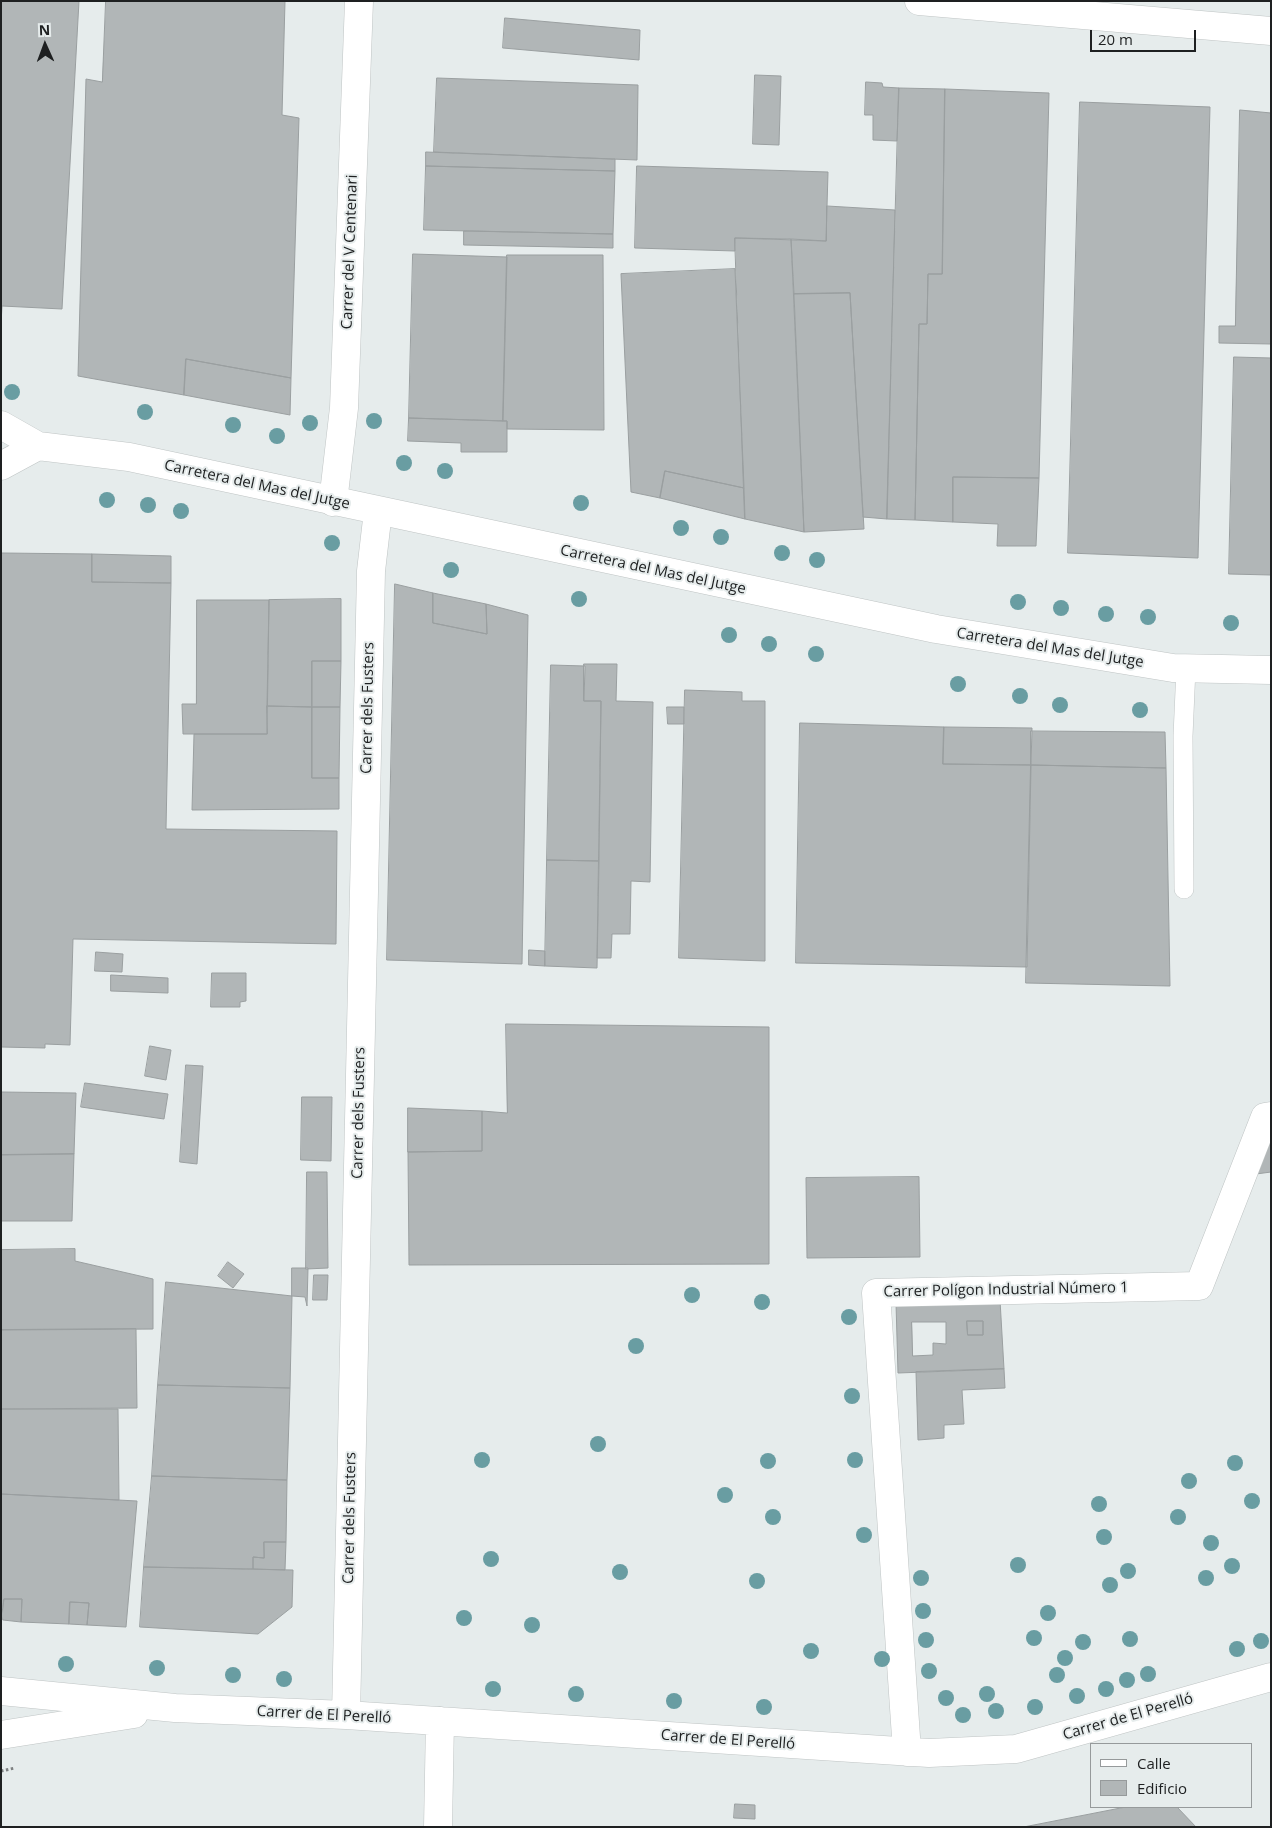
<!DOCTYPE html>
<meta charset="utf-8">
<style>
body{margin:0}
#map{position:relative;width:1272px;height:1828px;overflow:hidden;background:#e6ecec;font-family:"Open Sans",sans-serif}
canvas{display:block}
.frame{position:absolute;inset:0;border:2px solid #1e2021;pointer-events:none}
.legend{position:absolute;left:1090px;top:1743px;width:162px;height:65px;box-sizing:border-box;background:#e6ecec;border:1px solid #969a9b;margin:0;padding:6px 9px;list-style:none;font-size:15px;color:#1e2021}
.legend li{display:flex;align-items:center;gap:10px;height:25px}
.legend b{width:25px;border:1px solid #969a9b}
.north{position:absolute;left:20px;top:20px;width:50px;height:50px;-webkit-text-stroke:4px #e6ecec;paint-order:stroke;rotate:358deg;font-size:14px;font-weight:700;line-height:20px;text-align:center;color:#1e2021}
.north::after{content:'';display:block;margin:auto;width:18px;height:22px;background:#1e2021;clip-path:polygon(50% 0,100% 100%,50% 72%,0 100%)}
.scale{position:absolute;left:1090px;top:30px;width:106px;height:22px;box-sizing:border-box;border:2px solid #1e2021;border-top:0;padding-left:6px;font-size:15px;line-height:18px;white-space:nowrap;color:#1e2021;-webkit-text-stroke:4px #e6ecec;paint-order:stroke}
</style>
<div id="map">
<canvas width="1272" height="1828"></canvas>
<div class="frame"></div>
<ul class="legend">
<li><b style="height:6px;background:#fff"></b>Calle</li>
<li><b style="height:14px;background:#b1b6b7"></b>Edificio</li>
</ul>
<div class="north">N</div>
<div class="scale">20 m</div>
</div>
<script>
const ctx = document.querySelector('canvas').getContext('2d');
ctx.lineJoin = 'round';
function paint(path, color) { ctx.fillStyle = color; ctx.fill(path, 'evenodd'); }
function stroke(path, color, width, dash) { ctx.strokeStyle = color; ctx.lineWidth = width; ctx.lineCap = dash ? 'butt' : 'round'; ctx.setLineDash(dash || []); ctx.stroke(path); }
function label(font, color, halo, rows, align = 'center') {
  ctx.font = font + ' "Open Sans",sans-serif'; ctx.lineWidth = 4; ctx.setLineDash([]); ctx.textBaseline = 'middle'; ctx.strokeStyle = halo; ctx.fillStyle = color; for (const [text, x, y, turn = 0] of rows) {
    ctx.save(); ctx.translate(x, y); ctx.rotate((+turn || 0) * Math.PI / 180); ctx.textAlign = isNaN(turn) ? turn : align; if (halo) ctx.strokeText(text, 0, 0); ctx.fillText(text, 0, 0); ctx.restore();
  }
}
const building = new Path2D(`
 M1 1H79L62 309 2 306 1 324Z
 M106 1H285L282 115 299 118 291 378 186 359 184 395 78 376 86 79 102 82Z
 M505 18 640 30 639 60 503 48Z
 M755 75 781 76 779 145 753 144Z
 M437 78 638 85 637 160 434 152Z
 M866 82 882 83 883 87 899 88 897 141 873 140V115H865Z
 M899 88 945 89 942 274H928L927 324H919L915 520 887 519Z
 M945 89 1049 93 1039 478 953 477V522L915 520 919 324H927L928 274H942Z
 M1080 102 1210 107 1198 558 1068 553Z
 M1240 110 1271 113V344L1219 343V326H1235Z
 M426 152 615 159V171L426 166Z
 M426 166 615 171 613 234 424 230Z
 M637 166 828 172 826 241 735 238V251L635 248Z
 M827 206 895 210 887 519 863 517 850 293 794 294 791 239 826 241Z
 M464 231 613 234V248L464 245Z
 M735 238 791 239 804 532 745 519Z
 M413 254 507 257 503 421 409 418Z
 M507 255H603L604 430 507 429V421H503Z
 M735 269 744 488 665 471 660 498 631 492 621 274Z
 M850 293 864 529 804 532 794 294Z
 M1234 357 1271 358V575L1229 574Z
 M186 359 291 378 290 415 184 395Z
 M409 418 507 421V452H461V443L408 441Z
 M665 471 744 488 745 519 660 498Z
 M953 477 1039 478 1036 546H997L998 524 953 522Z
 M1 553 92 554V582L171 583 166 829 337 831 336 944 73 939 70 1045 45 1044V1048L1 1047Z
 M92 554 171 556V583L92 582Z
 M395 584 433 593V623L487 634 486 604 528 615 522 964 387 960Z
 M433 593 486 604 487 634 433 623Z
 M341 599V661H312V707L267 706 269 600Z
 M197 600H269L267 734H183L182 704H196Z
 M312 661H341L340 707H312Z
 M584 664H617L616 701 653 702 650 882 631 881 630 934H612L611 958H597L601 701H584Z
 M551 665 585 666 584 701H601L599 861 547 860Z
 M685 690 742 692V701H765V961L679 958Z
 M267 706 312 707V778H339V809L192 810 194 734H267Z
 M312 707H340L339 778H312Z
 M667 707H684V724H668Z
 M800 723 944 727 943 764 1031 765 1027 967 796 963Z
 M944 727 1032 728 1031 765 943 764Z
 M1031 731 1165 732 1166 768 1031 765Z
 M1031 765 1166 768 1170 986 1026 983Z
 M547 860 599 861 597 968 545 966Z
 M529 950 545 951V966L529 965Z
 M96 952 123 954 122 972 95 971Z
 M212 973H246V1001L240 1002V1007H211Z
 M111 975 168 978V993L111 991Z
 M506 1024 769 1027V1264L409 1265 408 1152 482 1151V1111L507 1113Z
 M150 1046 171 1050 166 1080 145 1076Z
 M186 1065 203 1066 197 1164 180 1162Z
 M85 1083 168 1094 164 1119 81 1107Z
 M1 1092 76 1093 74 1154 1 1155Z
 M302 1097H332L331 1161 301 1160Z
 M408 1108 482 1111V1151L408 1152Z
 M1271 1132V1172L1256 1174Z
 M74 1154 72 1221H1V1155Z
 M307 1172H327L328 1268 306 1269Z
 M919 1177 920 1257 807 1258 806 1178Z
 M75 1249V1261L153 1279V1329L1 1330V1250Z
 M228 1262 244 1274 233 1288 218 1276Z
 M292 1268H308L307 1306 305 1297 292 1296Z
 M314 1275H328L327 1300H313Z
 M166 1282 292 1296 290 1388 158 1385Z
 M1000 1300 1004 1369 898 1373 896 1303ZM967 1321H983V1335H968ZM912 1322H946V1344L933 1343V1355L913 1356Z
 M967 1321H983V1335H968Z
 M136 1329 137 1408 1 1409V1330Z
 M1004 1369 1005 1388 962 1390 964 1424 944 1425V1438L918 1440 916 1372Z
 M158 1385 290 1388 287 1480 152 1476Z
 M1 1409H118L119 1500 1 1494Z
 M152 1476 287 1480 286 1542H264V1558L253 1557V1569L144 1567Z
 M1 1494 137 1501 126 1627 87 1625 89 1603 70 1602 69 1624 21 1622 22 1599H4L1 1620Z
 M264 1542H286L285 1570 253 1569V1557L264 1558Z
 M144 1567 293 1570 292 1607 258 1634 140 1627Z
 M4 1599H22L21 1622 3 1620Z
 M70 1602 89 1603 87 1625 69 1624Z
 M735 1804 755 1805V1819L734 1818Z
 M1126 1807H1177L1196 1827H1024Z`);
const path = new Path2D(`
 M1 1771 15 1768`);
const service = new Path2D(`
 M1184 889 1183 736 1186 668`);
const minor = new Path2D(`
 M919 1 1271 31
 M333 502 344 408 359 1
 M1 1691 175 1708 346 1715 929 1753 1016 1749 1271 1677
 M346 1715 371 571 378 511
 M1 1735 134 1714
 M907 1752 876 1293 1199 1286 1265 1117 1271 1116
 M438 1827 440 1721`);
const tertiary = new Path2D(`
 M1 425 38 446 129 457 936 629 1173 668 1271 670
 M1 466 38 446`);
const trees = [
 [12,392],
 [145,412],
 [374,421],
 [310,423],
 [233,425],
 [277,436],
 [404,463],
 [445,471],
 [107,500],
 [581,503],
 [148,505],
 [181,511],
 [681,528],
 [721,537],
 [332,543],
 [782,553],
 [817,560],
 [451,570],
 [579,599],
 [1018,602],
 [1061,608],
 [1106,614],
 [1148,617],
 [1231,623],
 [729,635],
 [769,644],
 [816,654],
 [958,684],
 [1020,696],
 [1060,705],
 [1140,710],
 [692,1295],
 [762,1302],
 [849,1317],
 [636,1346],
 [852,1396],
 [598,1444],
 [482,1460],
 [855,1460],
 [768,1461],
 [1235,1463],
 [1189,1481],
 [725,1495],
 [1252,1501],
 [1099,1504],
 [773,1517],
 [1178,1517],
 [864,1535],
 [1104,1537],
 [1211,1543],
 [491,1559],
 [1018,1565],
 [1232,1566],
 [1128,1571],
 [620,1572],
 [921,1578],
 [1206,1578],
 [757,1581],
 [1110,1585],
 [923,1611],
 [1048,1613],
 [464,1618],
 [532,1625],
 [1034,1638],
 [1130,1639],
 [926,1640],
 [1261,1641],
 [1083,1642],
 [1237,1649],
 [811,1651],
 [1065,1658],
 [882,1659],
 [66,1664],
 [157,1668],
 [929,1671],
 [1148,1674],
 [233,1675],
 [1057,1675],
 [284,1679],
 [1127,1680],
 [493,1689],
 [1106,1689],
 [576,1694],
 [987,1694],
 [1077,1696],
 [946,1698],
 [674,1701],
 [764,1707],
 [1035,1707],
 [996,1711],
 [963,1715]
];
const streetNames = [
 ["Carrer del V Centenari",350,252,-88],
 ["Carretera del Mas del Jutge",257,485,12],
 ["Carretera del Mas del Jutge",653,570,12],
 ["Carretera del Mas del Jutge",1050,648,9],
 ["Carrer dels Fusters",368,708,-89],
 ["Carrer dels Fusters",359,1113,-89],
 ["Carrer Polígon Industrial Número 1",1006,1290,-1],
 ["Carrer dels Fusters",350,1518,-89],
 ["Carrer de El Perelló",324,1715,3],
 ["Carrer de El Perelló",1128,1717,-16],
 ["Carrer de El Perelló",728,1740,4]
];
paint(building, '#b1b6b7');
stroke(building, '#9a9fa0', 1);
stroke(service, '#bfc4c4', 20);
stroke(minor, '#bfc4c4', 29);
stroke(tertiary, '#bfc4c4', 29);
stroke(path, '#7e8182', 3, [2.5, 2.5]);
stroke(service, '#fff', 19);
stroke(minor, '#fff', 28);
stroke(tertiary, '#fff', 28);
ctx.fillStyle = '#699da2';
for (const [x, y] of trees) { ctx.beginPath(); ctx.arc(x, y, 8, 0, 2 * Math.PI); ctx.fill(); }
label('15px', '#1e2021', '#e6ecec', streetNames);
</script>
